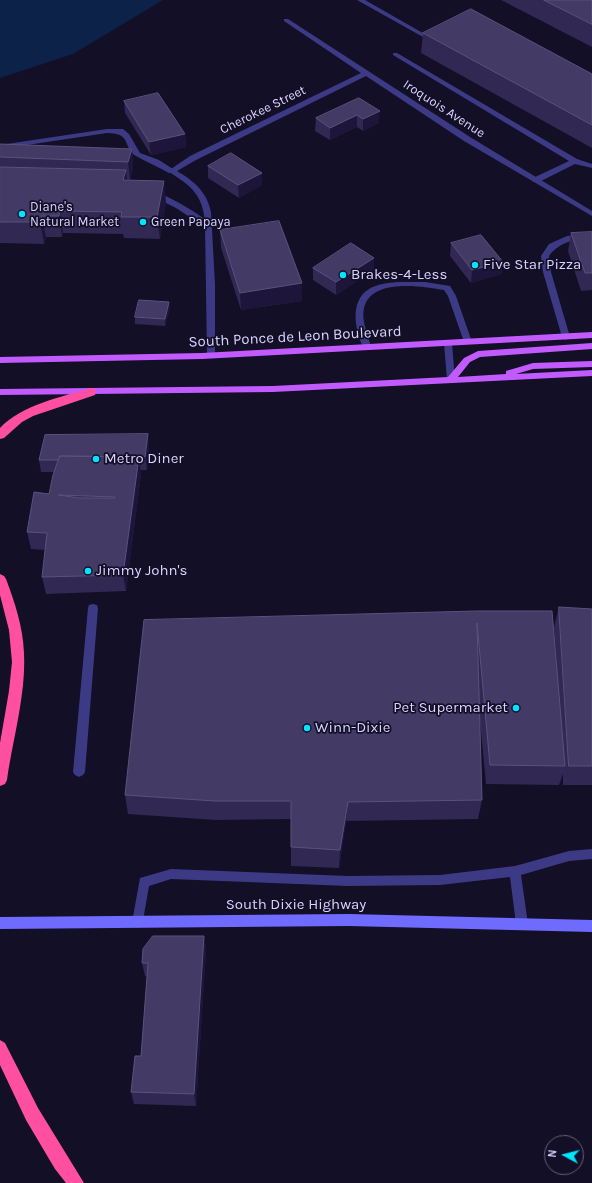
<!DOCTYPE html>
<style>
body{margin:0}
#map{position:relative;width:592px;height:1183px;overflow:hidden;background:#130f26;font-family:Karla,sans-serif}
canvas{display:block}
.north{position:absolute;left:544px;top:1135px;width:40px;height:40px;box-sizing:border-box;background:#130f26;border:1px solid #625e7d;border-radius:50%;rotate:277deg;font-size:11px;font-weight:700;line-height:16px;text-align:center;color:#d9d4ff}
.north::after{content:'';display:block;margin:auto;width:14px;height:18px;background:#00e5ff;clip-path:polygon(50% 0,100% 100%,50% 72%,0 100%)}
</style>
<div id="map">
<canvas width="592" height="1183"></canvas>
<div class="north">N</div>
</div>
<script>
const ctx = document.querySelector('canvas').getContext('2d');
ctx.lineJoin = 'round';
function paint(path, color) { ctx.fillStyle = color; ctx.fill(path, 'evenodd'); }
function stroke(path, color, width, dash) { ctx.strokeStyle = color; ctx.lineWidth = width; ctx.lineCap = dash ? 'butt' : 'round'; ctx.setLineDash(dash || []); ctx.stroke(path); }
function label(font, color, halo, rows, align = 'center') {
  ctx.font = font + ' Karla,sans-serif'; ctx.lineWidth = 3.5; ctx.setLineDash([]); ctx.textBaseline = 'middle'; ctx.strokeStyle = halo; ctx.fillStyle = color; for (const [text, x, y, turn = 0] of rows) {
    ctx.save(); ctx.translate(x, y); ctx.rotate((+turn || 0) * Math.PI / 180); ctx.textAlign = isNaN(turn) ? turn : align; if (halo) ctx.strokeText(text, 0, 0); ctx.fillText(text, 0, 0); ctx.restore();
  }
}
const water = new Path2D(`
 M0 0H163L73 54 0 78Z`);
const lane = new Path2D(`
 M357 0H365L428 36 423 37Z
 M393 53H397L577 159 592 164V168L575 164 539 182H533V178L569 161 393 55Z
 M107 129H123L129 134 140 153 159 160 176 171 172 173H169C159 167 146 162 136 156 122 148 133 133 107 133L0 149V145Z
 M150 191C160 190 205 217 212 225L211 227H205L176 208 150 195Z
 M592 233V237C575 240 560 241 549 256L551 272 570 337 566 340 562 337 543 272 541 256 549 244 567 236Z
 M397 282H425L450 286 456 296 472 342 471 344H465L464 342 448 296 444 290C422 286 371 278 364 308 361 320 368 335 371 347L370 349H364C355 331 349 301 369 289 377 284 388 283 397 282Z
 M93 604 97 605 98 608 85 772 83 775 79 777 75 775 73 772 88 608 89 605Z
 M592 849V859L569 861 521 875 528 924 526 928 522 930 518 928 516 924 510 877 440 885 348 886 171 879 149 886 142 926 138 928 134 926 132 922 140 878 171 869 348 876 440 875 515 866 569 851Z`);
const street = new Path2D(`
 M284 19H288L470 137 592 211V216L464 141 366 76 196 160 177 171C194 181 207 192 211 212L215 284V355L211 358 208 357 207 355 205 224C204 206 199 193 184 182 179 178 173 175 168 171L190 156 361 73 284 21Z
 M448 340 452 343 455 380 451 383 447 380 444 343Z`);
const secondary = new Path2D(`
 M349 914 592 920V932L349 926 0 929V917Z`);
const primary = new Path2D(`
 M592 332V338L202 359 0 363V357L202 353Z
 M592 343V349L480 357 470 362 458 377 506 374V371L533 363 592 361V367L533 369 516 374 592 370V376L273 392 0 395V389L273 386 448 377 464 358 478 351Z`);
const highway = new Path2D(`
 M91 388 95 389 96 392 95 395 33 416 22 422 4 438 0 439V428C22 405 61 397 91 388Z
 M0 574 4 576 6 579C15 603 23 627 24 653 26 695 13 738 7 780L5 784 0 786V743L9 691 12 662 9 630 0 595Z
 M0 1040 5 1043 38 1108 84 1183H66L55 1169 26 1120 0 1065Z`);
const wall = new Path2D(`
 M501 0H592V47Z
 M423 33 592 74V148L421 53Z
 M359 98 379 123 363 131 357 127 330 140 315 131 316 118Z
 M124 101 185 134 186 147 151 155 125 113Z
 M0 144 132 149 133 166 130 180 127 179V180L166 202 160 239 124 238 123 234 63 233 62 237H46L44 244 0 243Z
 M208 166 262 173V185L239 198 208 178Z
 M220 230 302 301 241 310 221 248Z
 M592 232V290L581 291 568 251 571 233Z
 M451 243 503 262 501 274 471 283 450 256Z
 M374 258V270L336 295 313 280V268Z
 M169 302 170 308 165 326 135 324V317Z
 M149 446 147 470H140L141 474 126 591 46 594 42 577 45 550 31 549 27 532 49 494 54 472H41L39 460Z
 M559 607 592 609V785H563V774L559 785 486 784 479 711 482 800 478 819 346 821 339 868 291 866V819L216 820 128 814 125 795 476 611 557 667 554 627Z
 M204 936 206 950 196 1106 134 1104 131 1092 141 1056 147 976H145L142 963Z`);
const shadedWall = new Path2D(`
 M380 111 379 123 363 131V119Z
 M357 115V127L330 140V128Z
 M185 134 186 147 151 155 149 142Z
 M132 149 133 166 130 180 128 162Z
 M126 170 128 191 123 180Z
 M262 173V185L239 198 238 185Z
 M164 181 166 202 160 239 157 217Z
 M60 211 63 233 62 237 59 216Z
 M42 216 46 237 44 244 40 222Z
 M374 258V270L336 295V282Z
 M503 262 501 274 471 283 472 270Z
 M302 283V301L241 310 240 293Z
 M169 302 170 308 165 326V319Z
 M148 434 149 446 147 470 145 457Z
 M139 457 141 474 126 591 123 575Z
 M348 802 346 821 339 868 340 850Z
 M204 936 206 950 196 1106 194 1094Z`);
const building = new Path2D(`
 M544 0H592V24Z
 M471 9 592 74V125L423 33Z
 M158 93 185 134 149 142 124 101Z
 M359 98 380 111 363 119 357 115 330 128 316 118Z
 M0 144 132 149 128 162 0 157Z
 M231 153 262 173 238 185 208 166Z
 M0 167 126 170 123 180 164 181 157 217H121L122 212 60 211 59 216H42L40 222H0Z
 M279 221 302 283 240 293 220 230Z
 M592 232V273H585L571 233Z
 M481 235 503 262 472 270 451 243Z
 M351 243 374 258 336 282 313 268Z
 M139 300 169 302 165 319 135 317Z
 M148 434 145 457 60 456 58 460H39L45 435Z
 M60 456 139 457 123 575 42 577 47 533 27 532 34 492 49 494 53 475ZM59 495 115 497V498H80Z
 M559 607 592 609V766H569Z
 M476 611H552L565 766 490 765 477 623 482 800 348 802 340 850 291 847V801H215L125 795 144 620Z
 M153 936H204L194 1094 131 1092 135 1056H141L148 963H142L143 949Z`);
const markers = [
 [22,214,4,"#00e5ff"],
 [143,222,4,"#00e5ff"],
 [475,265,4,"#00e5ff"],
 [343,275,4,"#00e5ff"],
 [96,459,4,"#00e5ff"],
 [88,571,4,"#00e5ff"],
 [516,708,4,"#00e5ff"],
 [307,728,4,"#00e5ff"]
];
const farStreetnames = [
 ["Iroquois Avenue",444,109,33],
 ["Cherokee Street",263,110,-26]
];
const farPoinames = [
 ["Diane's",30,207],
 ["Natural Market",30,222],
 ["Green Papaya",151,222]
];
const poiNames = [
 ["Five Star Pizza",483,265],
 ["Brakes-4-Less",351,275],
 ["Metro Diner",104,459],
 ["Jimmy John's",96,571],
 ["Pet Supermarket",508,708,"right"],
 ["Winn-Dixie",315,728]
];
const streetNames = [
 ["South Ponce de Leon Boulevard",295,337,-3],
 ["South Dixie Highway",296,905]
];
paint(water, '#0c2248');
paint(lane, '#3d3a85');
paint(street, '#3d3a85');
paint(secondary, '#6f6bff');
paint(primary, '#c25bff');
paint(highway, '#ff4fa3');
paint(wall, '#312854');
paint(shadedWall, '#1d163a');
paint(building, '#433a66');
stroke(building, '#5a527e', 1);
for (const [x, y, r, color] of markers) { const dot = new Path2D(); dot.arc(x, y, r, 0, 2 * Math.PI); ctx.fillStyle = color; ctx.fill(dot); stroke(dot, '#130f26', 1.5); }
label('13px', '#d9d4ff', '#130f26', farStreetnames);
label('13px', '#d9d4ff', '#130f26', farPoinames, 'left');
label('15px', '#d9d4ff', '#130f26', poiNames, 'left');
label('15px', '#d9d4ff', '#130f26', streetNames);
</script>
